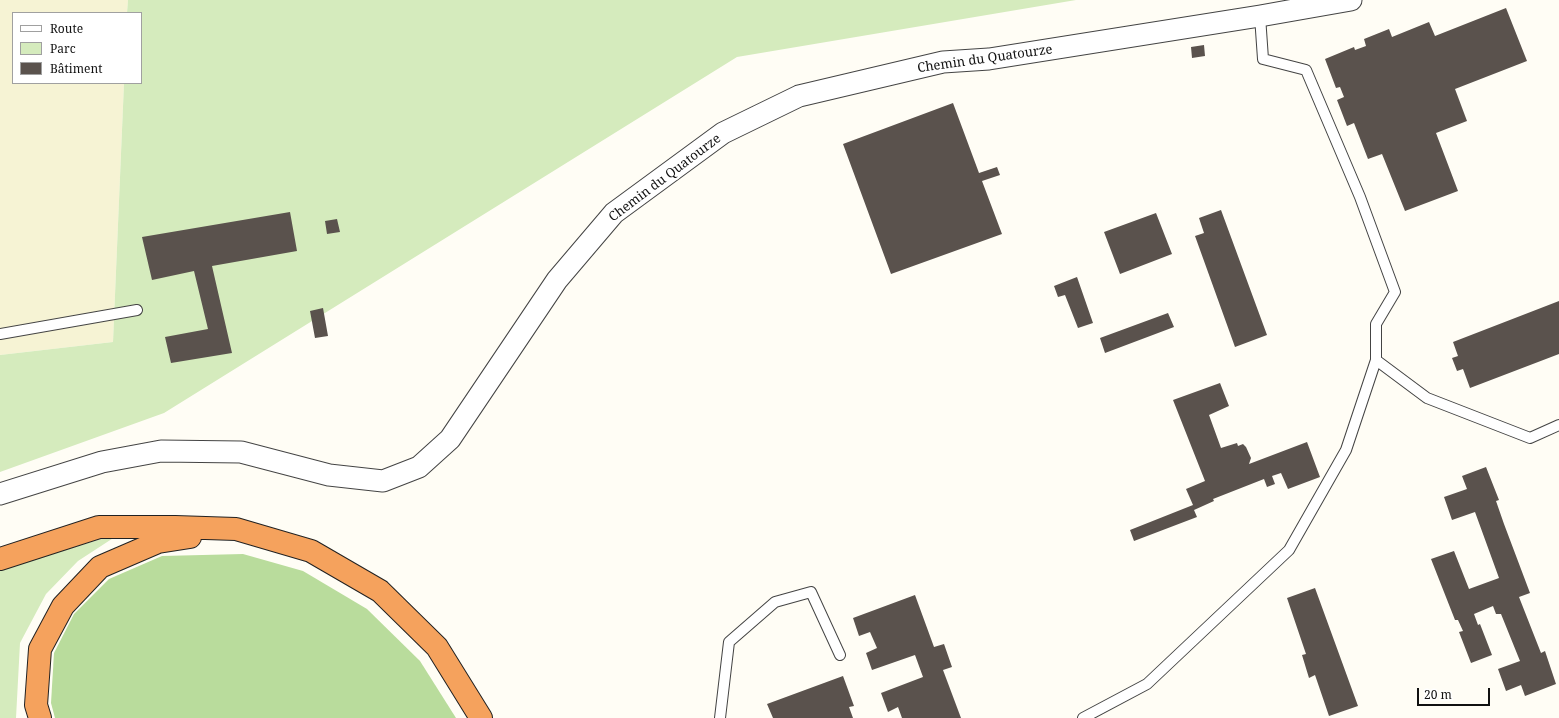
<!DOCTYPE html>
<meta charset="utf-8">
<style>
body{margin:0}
#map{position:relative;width:1559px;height:718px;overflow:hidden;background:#fffdf5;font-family:"Noto Serif",serif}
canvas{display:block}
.legend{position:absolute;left:12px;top:12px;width:130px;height:72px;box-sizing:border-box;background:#fff;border:1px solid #a0a0a0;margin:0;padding:5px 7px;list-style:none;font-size:12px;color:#111}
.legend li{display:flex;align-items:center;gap:8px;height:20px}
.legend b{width:20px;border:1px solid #a0a0a0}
.scale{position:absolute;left:1417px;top:688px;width:73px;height:18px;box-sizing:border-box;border:2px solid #111;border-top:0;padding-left:5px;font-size:12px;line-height:14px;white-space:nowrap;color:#111;-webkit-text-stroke:3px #fff;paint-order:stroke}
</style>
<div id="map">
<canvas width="1559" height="718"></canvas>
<ul class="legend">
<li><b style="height:5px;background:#fff"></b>Route</li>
<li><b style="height:11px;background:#d5ebbd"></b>Parc</li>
<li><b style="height:11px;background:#5a524d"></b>Bâtiment</li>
</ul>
<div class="scale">20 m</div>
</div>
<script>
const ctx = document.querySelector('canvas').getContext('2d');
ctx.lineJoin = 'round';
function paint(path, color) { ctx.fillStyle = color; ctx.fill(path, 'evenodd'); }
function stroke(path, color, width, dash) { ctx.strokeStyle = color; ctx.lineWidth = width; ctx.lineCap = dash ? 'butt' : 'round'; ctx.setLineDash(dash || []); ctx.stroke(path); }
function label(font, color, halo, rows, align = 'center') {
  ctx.font = font + ' "Noto Serif",serif'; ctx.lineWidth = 4; ctx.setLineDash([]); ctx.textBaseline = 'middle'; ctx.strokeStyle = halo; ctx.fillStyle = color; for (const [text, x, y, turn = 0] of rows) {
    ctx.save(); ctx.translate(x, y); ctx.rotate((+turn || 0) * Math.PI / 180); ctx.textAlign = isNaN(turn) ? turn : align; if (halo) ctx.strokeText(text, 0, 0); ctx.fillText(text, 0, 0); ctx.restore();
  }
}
const farmland = new Path2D(`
 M0 0H128L127 13H13V83H124L113 342 0 355Z`);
const green = new Path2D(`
 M128 0H1076L737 57 164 413 0 472V355L113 342 124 83H141V13H127Z
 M121 533 78 561 46 594 20 643 16 718H0V570Z`);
const forest = new Path2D(`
 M243 554 303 571 367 609 420 661 456 718H55L51 703 54 653 74 614 109 579 162 556Z`);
const building = new Path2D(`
 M1506 8 1527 61 1455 89 1467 121 1436 133 1458 191 1405 211 1382 154 1368 159 1354 123 1347 126 1337 100 1344 97 1340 87 1336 88 1325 59 1354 47 1355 50 1366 46 1364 39 1389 29 1392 37 1429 22 1435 36Z
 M1204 45 1205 56 1192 58 1191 47Z
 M953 103 979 173 997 167 1000 175 982 181 1002 234 891 274 843 144Z
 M1221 210 1267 335 1235 347 1195 236 1204 233 1199 218Z
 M290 212 297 251 212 266 232 353 171 363 165 337 208 329 194 271 152 280 142 237Z
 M1156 213 1172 254 1120 274 1104 232Z
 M337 219 340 232 327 234 325 221Z
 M1077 277 1093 323 1078 328 1065 295 1058 297 1054 286Z
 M1559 301V354L1470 388 1463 369 1457 371 1452 358 1458 356 1453 342Z
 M323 308 328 336 315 338 310 311Z
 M1168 313 1174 327 1105 353 1100 338Z
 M1220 383 1229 406 1209 415 1221 448 1237 443 1238 446 1243 444 1246 447 1251 458 1249 464 1307 442 1320 477 1288 489 1281 473 1272 476 1275 484 1267 487 1264 479 1213 499 1214 501 1194 510 1197 517 1134 541 1130 530 1193 505 1186 489 1205 481 1173 400Z
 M1486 467 1499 500 1496 501 1504 524 1530 593 1519 597 1541 653 1545 651 1556 684 1525 696 1521 685 1506 691 1498 669 1520 661 1501 614H1496L1493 606 1474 614 1478 625 1480 624 1492 655 1471 663 1459 632 1463 631 1458 620H1455L1431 559 1454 551 1469 589 1499 578 1475 512 1452 520 1444 497 1467 489 1462 476Z
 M1315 588 1358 706 1329 716 1315 675 1309 678 1302 655 1306 654 1287 598Z
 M915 595 934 647 944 644 952 667 943 670 961 718H902L898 707 888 712 881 693 923 677 915 655 872 670 866 653 877 648 870 632 859 636 853 618Z
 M843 676 854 706 849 707 853 718H773L767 704Z`);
const lane = new Path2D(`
 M1260 16 1263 59 1306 70 1360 197 1395 292 1376 324V360L1427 398 1530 438 1559 425
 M0 334 137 310
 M720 718 729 642 775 602 811 592 840 655
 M1083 718 1147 684 1289 550 1346 450 1376 360`);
const street = new Path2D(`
 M0 494 102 462 161 451 241 452 329 475 383 481 419 467 450 439 557 280 614 213 723 133 799 96 943 62 989 59 1260 16 1351 0`);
const highway = new Path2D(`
 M0 559 99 527H175L236 529 311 551 380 591 437 647 481 718
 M40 718 36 705 40 649 63 606 100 567 158 542 190 537`);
const streetNames = [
 ["Chemin du Quatourze",985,59,-8],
 ["Chemin du Quatourze",665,178,-37]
];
paint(farmland, '#f6f3d4');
paint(green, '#d5ebbd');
paint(forest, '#b9dc9c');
paint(building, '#5a524d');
stroke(lane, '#444', 12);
stroke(street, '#444', 23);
stroke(highway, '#222', 24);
stroke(lane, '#fff', 10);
stroke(street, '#fff', 21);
stroke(highway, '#f5a25d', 22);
label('13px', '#111', '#fff', streetNames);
</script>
